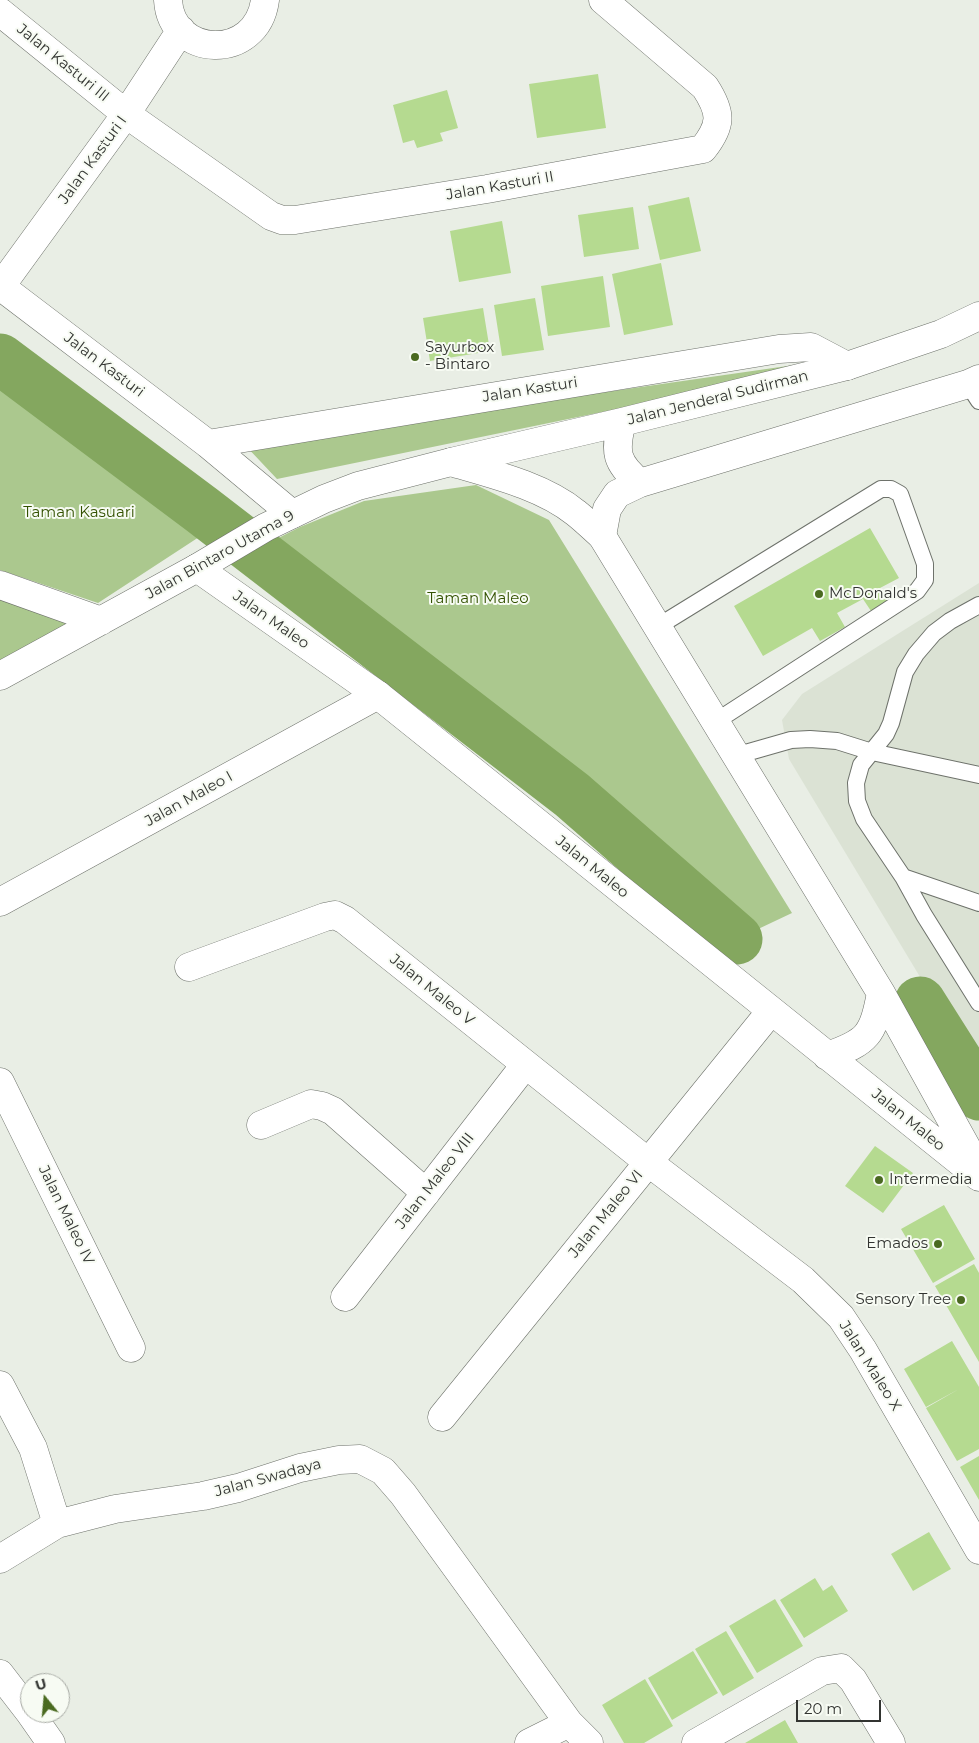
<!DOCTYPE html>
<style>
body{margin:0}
#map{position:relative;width:979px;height:1743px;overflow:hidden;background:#e9eee5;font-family:Montserrat,sans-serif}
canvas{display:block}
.north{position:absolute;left:20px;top:1673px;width:50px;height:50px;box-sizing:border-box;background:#f7fbf3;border:1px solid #a8aba5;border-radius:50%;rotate:343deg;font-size:14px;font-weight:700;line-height:20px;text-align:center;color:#323431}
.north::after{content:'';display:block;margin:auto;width:18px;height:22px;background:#4a6a20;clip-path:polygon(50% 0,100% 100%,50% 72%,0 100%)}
.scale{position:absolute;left:796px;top:1700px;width:85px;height:22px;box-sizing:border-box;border:2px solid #323431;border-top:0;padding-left:6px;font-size:15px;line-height:18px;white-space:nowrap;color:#323431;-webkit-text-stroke:4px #f7fbf3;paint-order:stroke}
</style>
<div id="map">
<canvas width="979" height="1743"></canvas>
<div class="north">U</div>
<div class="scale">20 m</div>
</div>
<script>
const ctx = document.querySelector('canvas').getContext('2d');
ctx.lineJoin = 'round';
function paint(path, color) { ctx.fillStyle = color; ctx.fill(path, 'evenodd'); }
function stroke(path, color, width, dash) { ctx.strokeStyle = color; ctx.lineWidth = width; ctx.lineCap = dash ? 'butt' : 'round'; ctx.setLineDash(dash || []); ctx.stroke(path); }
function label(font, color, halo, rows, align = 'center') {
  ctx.font = font + ' Montserrat,sans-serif'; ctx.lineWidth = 4; ctx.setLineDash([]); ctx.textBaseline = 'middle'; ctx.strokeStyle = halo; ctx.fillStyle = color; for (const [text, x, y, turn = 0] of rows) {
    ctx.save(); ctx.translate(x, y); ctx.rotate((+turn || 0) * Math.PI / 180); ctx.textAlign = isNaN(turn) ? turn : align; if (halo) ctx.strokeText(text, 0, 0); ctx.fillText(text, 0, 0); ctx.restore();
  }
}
const built = new Path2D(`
 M979 583V1075L789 759 782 720 802 694Z`);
const green = new Path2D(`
 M0 355 2 356 222 522 98 603 0 570Z
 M815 362 646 403 277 479 244 444Z
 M476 485 549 520 792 913 737 939 314 597 251 552 300 527 364 501Z
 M0 593 96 627 0 677Z`);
const river = new Path2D(`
 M0 359 202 510 572 795 737 939
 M920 1002 979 1095`);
const building = new Path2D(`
 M598 74 606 128 537 138 529 84Z
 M447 90 458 128 440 133 443 141 417 148 414 140 403 143 393 105Z
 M689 197 701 251 660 260 648 206Z
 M633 207 639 249 584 257 578 215Z
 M502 221 511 273 459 282 450 231Z
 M661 263 673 325 624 335 612 274Z
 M603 276 610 327 548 336 541 286Z
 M535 298 544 350 502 356 494 305Z
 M483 308 490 351 430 361 423 318Z
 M870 528 899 578 880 588 888 602 871 611 863 599 837 613 845 627 820 641 812 628 763 656 734 606Z
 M875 1146 913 1173 883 1213 845 1186Z
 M944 1205 975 1259 933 1283 901 1229Z
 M974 1264 979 1273V1362L935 1286Z
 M952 1341 979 1387V1449L957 1461 926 1408 959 1389 926 1407 904 1369Z
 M979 1456V1500L960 1467Z
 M929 1532 951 1569 913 1591 891 1554Z
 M815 1578 823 1591 832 1585 848 1611 804 1638 780 1600Z
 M775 1599 803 1646 757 1673 729 1626Z
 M726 1631 754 1678 723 1696 695 1649Z
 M693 1651 718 1693 672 1720 648 1678Z
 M645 1679 673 1726 644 1743H624L602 1705Z
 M785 1720 798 1743H745Z`);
const service = new Path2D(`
 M968 384 979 401
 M979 605 950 621 934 633 916 654 905 672 891 723 886 734 861 765 856 783 857 801 864 819 903 877 924 915 979 1003
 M657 627 881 489H891L900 494 925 564V580L917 591 715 722
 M735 756 791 740 810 739 837 741 872 752 979 775
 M903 877 979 903`);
const minor = new Path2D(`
 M168 0C171 58 257 62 265 0
 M0 12 126 114 271 216 282 220H295L487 189 703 149C722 125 722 113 705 87L603 0
 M0 286 208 444 779 349 811 347 847 366
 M1 286 126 114 181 30
 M208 444 292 514
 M0 902 378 695
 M189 967 325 917 335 915 345 920 648 1162 803 1280 841 1317 863 1350 979 1550
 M0 1082 131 1348
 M261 1125 311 1104 322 1106 333 1111 426 1193
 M345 1297 525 1065
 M0 1385 33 1448 57 1524
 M442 1417 771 1011
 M0 1559 57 1524 115 1509 203 1496 238 1488 300 1468 339 1460 360 1459 383 1471 403 1494 569 1723 589 1743
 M0 1674 30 1713
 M30 1713 51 1743
 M529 1743 569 1723
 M696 1743 822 1671 841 1668 853 1680 891 1743`);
const tertiary = new Path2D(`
 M451 462C492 474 543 486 576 513 585 520 594 529 602 536L881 993 979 1170
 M197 568 378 695 979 1177
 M827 1056C868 1042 873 1035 881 993`);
const secondary = new Path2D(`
 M622 422C614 452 616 463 640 483
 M602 536 607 509 617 494 640 483 968 384 979 379
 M0 585 101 621
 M0 676 197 568 266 527 324 499 358 486 451 462 622 422 847 366 941 334 979 316`);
const markers = [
 [415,357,5,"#4a6a20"],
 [819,594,5,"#4a6a20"],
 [879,1180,5,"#4a6a20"],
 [938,1244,5,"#4a6a20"],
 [961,1300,5,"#4a6a20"]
];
const streetNames = [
 ["Jalan Kasturi III",63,63,39],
 ["Jalan Kasturi I",93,160,-54],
 ["Jalan Kasturi II",500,186,-10],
 ["Jalan Kasturi",104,365,37],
 ["Jalan Kasturi",530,390,-9],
 ["Jalan Jenderal Sudirman",718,398,-14],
 ["Jalan Bintaro Utama 9",220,555,-29],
 ["Jalan Maleo",271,620,35],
 ["Jalan Maleo I",189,799,-29],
 ["Jalan Maleo",592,867,39],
 ["Jalan Maleo V",432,990,39],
 ["Jalan Maleo",908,1120,39],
 ["Jalan Maleo VIII",435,1181,-52],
 ["Jalan Maleo VI",606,1214,-51],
 ["Jalan Maleo IV",66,1215,64],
 ["Jalan Maleo X",870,1366,58],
 ["Jalan Swadaya",268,1478,-15]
];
const poiNames = [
 ["Sayurbox",425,348],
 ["- Bintaro",425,365],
 ["McDonald's",829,594],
 ["Intermedia",889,1180],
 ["Emados",928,1244,"right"],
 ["Sensory Tree",951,1300,"right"]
];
const parkNames = [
 ["Taman Kasuari",79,513],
 ["Taman Maleo",478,599]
];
paint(built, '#dbe2d4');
paint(green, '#abc88e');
stroke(river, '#84a75f', 51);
paint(building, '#b5da90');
stroke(service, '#6e726b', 18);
stroke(minor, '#6e726b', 29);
stroke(tertiary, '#6e726b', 29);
stroke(secondary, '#6e726b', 29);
stroke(service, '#fff', 16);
stroke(minor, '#fff', 28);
stroke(tertiary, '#fff', 28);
stroke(secondary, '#fff', 28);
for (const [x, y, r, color] of markers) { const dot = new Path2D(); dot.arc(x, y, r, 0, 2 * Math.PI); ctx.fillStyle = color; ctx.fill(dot); stroke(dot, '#f7fbf3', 2); }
label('15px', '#323431', '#f7fbf3', streetNames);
label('15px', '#323431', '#f7fbf3', poiNames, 'left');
label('15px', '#335100', '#f7fbf3', parkNames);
</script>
